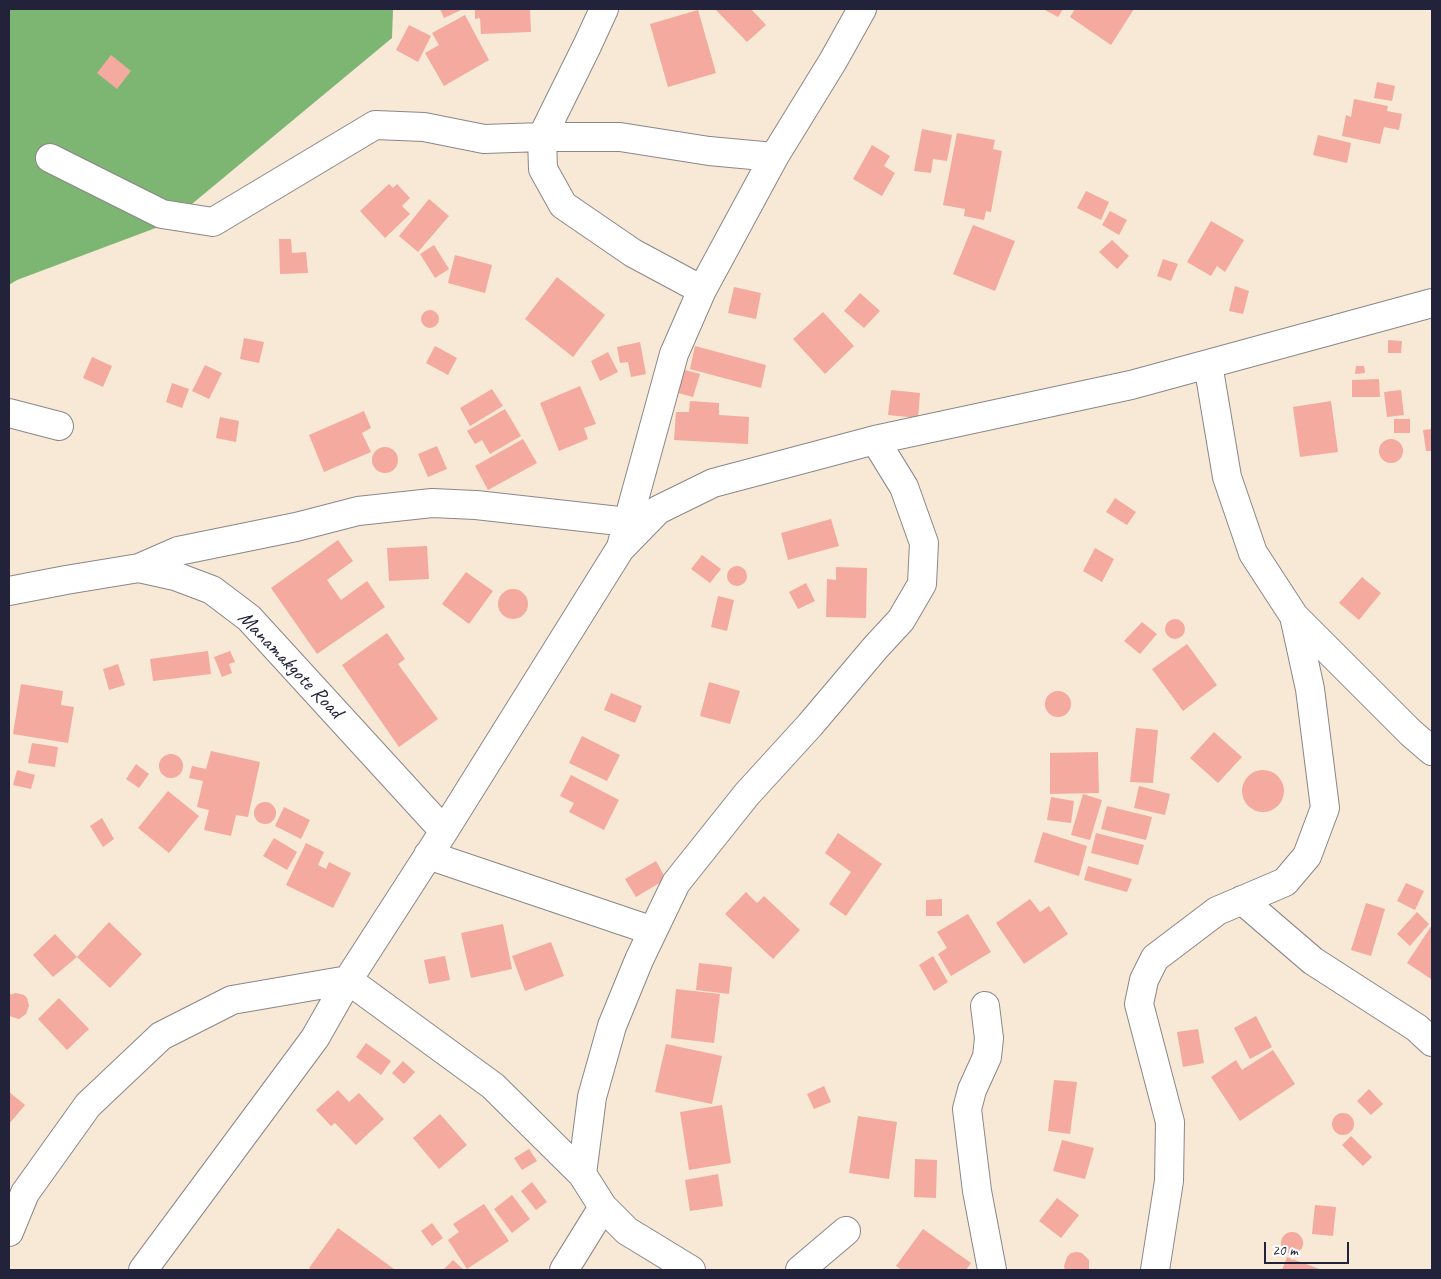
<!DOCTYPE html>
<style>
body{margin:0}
#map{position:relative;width:1441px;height:1279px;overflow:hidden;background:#f7e9d5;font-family:Caveat,sans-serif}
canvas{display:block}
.frame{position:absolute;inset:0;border:10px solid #22223b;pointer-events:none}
.scale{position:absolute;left:1264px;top:1242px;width:85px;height:22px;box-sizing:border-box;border:2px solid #22223b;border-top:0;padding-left:6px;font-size:15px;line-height:18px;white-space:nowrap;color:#22223b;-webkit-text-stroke:4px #fff;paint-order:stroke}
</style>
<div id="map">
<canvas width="1441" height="1279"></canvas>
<div class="frame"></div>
<div class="scale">20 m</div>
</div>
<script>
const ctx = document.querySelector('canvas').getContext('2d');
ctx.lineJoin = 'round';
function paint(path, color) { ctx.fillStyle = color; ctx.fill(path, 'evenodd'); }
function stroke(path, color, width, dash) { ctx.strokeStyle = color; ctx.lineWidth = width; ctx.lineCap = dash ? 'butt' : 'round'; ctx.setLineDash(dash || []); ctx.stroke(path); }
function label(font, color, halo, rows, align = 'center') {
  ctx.font = font + ' Caveat,sans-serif'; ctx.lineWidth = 5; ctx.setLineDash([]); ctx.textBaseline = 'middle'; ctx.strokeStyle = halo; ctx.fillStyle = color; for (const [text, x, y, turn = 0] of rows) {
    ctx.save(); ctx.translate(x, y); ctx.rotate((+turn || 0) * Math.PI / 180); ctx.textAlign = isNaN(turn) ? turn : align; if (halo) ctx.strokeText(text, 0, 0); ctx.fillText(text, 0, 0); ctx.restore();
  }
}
const forest = new Path2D(`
 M9 9H393L392 38 169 223 17 280 9 285Z`);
const building = new Path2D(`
 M440 9H463L444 18Z
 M475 9H530L531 32 481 34 480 18 475 19Z
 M715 9H751L766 25 747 42Z
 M1043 9H1063L1058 17Z
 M1075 9H1134L1111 45 1070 17Z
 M698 10 716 73 668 87 650 24Z
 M465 15 489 60 444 86 425 53 439 45 432 33Z
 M409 25 431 36 418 62 396 50Z
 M111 55 131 71 117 89 97 73Z
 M1377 82 1395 86 1392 101 1374 98Z
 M1354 99 1388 106 1387 111 1402 114 1399 130 1384 127 1380 144 1342 136 1346 115 1351 117Z
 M922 129 952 135 947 161 933 159 931 173 914 171Z
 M957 133 995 140 993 149 1002 151 991 212 986 211 984 220 964 216 965 209 943 205Z
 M1318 135 1351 143 1347 163 1313 155Z
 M872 145 890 156 884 166 895 173 882 196 853 179Z
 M389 184 393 188 397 184 410 198 402 206 410 214 385 238 360 211Z
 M1086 191 1109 202 1101 220 1077 208Z
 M429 199 449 216 418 252 399 236Z
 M1110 211 1127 220 1119 235 1102 225Z
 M1211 221 1244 240 1225 272 1217 266 1211 276 1187 262Z
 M973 225 1015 241 995 291 953 274Z
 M279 239H291L292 253 306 252 308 273 280 274Z
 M1112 240 1129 256 1117 269 1099 252Z
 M434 245 449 269 435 278 420 254Z
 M455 255 492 265 485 293 448 283Z
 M1163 259 1178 264 1171 281 1157 276Z
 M557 277 605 315 573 357 525 319Z
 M1235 286 1249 291 1243 314 1229 311Z
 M734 287 761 293 756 319 728 313Z
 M860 293 880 311 864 328 844 311Z
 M421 319a9 9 0 1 1 18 0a9 9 0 1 1-18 0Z
 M823 312 854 346 825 374 793 339Z
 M244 338 264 342 259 363 240 359Z
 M1388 340 1402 341 1401 353H1388Z
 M640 342 646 374 631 377 628 362 620 363 617 347Z
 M435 346 457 358 448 375 426 363Z
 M695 346 766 365 761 388 690 369Z
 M608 352 618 372 600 381 591 361Z
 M92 357 112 366 103 387 83 378Z
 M205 365 222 373 209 399 192 391Z
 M1356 366H1364L1365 373 1355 374Z
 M678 368 700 374 693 397 671 391Z
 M1379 379 1380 397H1352V380Z
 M172 383 189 389 182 408 166 402Z
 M580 386 596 424 584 428 588 439 559 451 540 403Z
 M492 389 503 406 470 426 460 408Z
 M891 390 920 393 918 418 888 415Z
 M1401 390 1404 415 1387 417 1384 392Z
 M690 401 719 403V415L749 417 748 444 674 440 676 412H689Z
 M1331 401 1338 452 1300 457 1293 407Z
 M505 409 521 436 490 454 482 440 475 444 467 431Z
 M364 411 371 428 362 433 371 452 324 472 309 435Z
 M220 417 239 421 236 442 216 438Z
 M1394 419H1410V433H1394Z
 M1432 429V451H1426L1423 430Z
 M523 439 537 463 488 490 475 466Z
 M1379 451a12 12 0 1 1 24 0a12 12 0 1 1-24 0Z
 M437 446 447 469 428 477 418 454Z
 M372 460a13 13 0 1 1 26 0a13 13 0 1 1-26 0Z
 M1115 498 1136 512 1127 525 1106 512Z
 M831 519 839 546 788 560 781 533Z
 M338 540 353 561 327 580 341 600 367 581 385 607 317 654 271 588Z
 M427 546 429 579 389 581 387 548Z
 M1095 548 1114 559 1102 582 1083 571Z
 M702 555 721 569 710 583 691 569Z
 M727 576a10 10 0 1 1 20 0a10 10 0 1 1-20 0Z
 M836 567 867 568 866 618 826 617 827 579 836 580Z
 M466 572 493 591 469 624 442 604Z
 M1362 577 1381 593 1359 620 1339 603Z
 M806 583 815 601 798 609 789 592Z
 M498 604a15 15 0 1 1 30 0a15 15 0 1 1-30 0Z
 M718 596 734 600 727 631 711 627Z
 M1165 629a10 10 0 1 1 20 0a10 10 0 1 1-20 0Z
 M1142 622 1157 634 1140 654 1124 641Z
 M387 633 405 659 398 664 438 719 399 747 342 665Z
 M1187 644 1217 685 1183 711 1152 669Z
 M208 651 211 674 153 681 150 659Z
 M230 651 235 662 229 664 232 673 222 677 214 657Z
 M118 664 125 685 109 690 103 669Z
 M709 682 740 691 730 724 700 716Z
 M21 684 63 691 61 705 74 707 68 743 13 734Z
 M1045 704a13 13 0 1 1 26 0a13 13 0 1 1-26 0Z
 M611 693 642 706 635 723 604 710Z
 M1136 728 1158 730 1153 783 1130 782Z
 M1214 732 1242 757 1218 783 1190 758Z
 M582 736 620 755 607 781 569 763Z
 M32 743 58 747 55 767 28 763Z
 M211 751 260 762 248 817 236 815 231 836 204 830 209 810 197 807 203 781 189 778 192 766 206 769Z
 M1098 752 1099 793 1050 794V753Z
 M159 766a12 12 0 1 1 24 0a12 12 0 1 1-24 0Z
 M136 764 149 774 139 788 126 779Z
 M17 770 35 775 31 789 13 785Z
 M1242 791a21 21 0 1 1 42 0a21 21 0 1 1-42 0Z
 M571 775 619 800 604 830 569 812 574 803 560 796Z
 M1139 786 1170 794 1165 815 1134 808Z
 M168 791 199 816 169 853 138 828Z
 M1083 794 1102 800 1090 840 1071 835Z
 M1051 797 1074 801 1071 823 1047 820Z
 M254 813a11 11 0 1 1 22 0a11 11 0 1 1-22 0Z
 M1107 806 1152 817 1146 840 1101 829Z
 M284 807 310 820 301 839 275 826Z
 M102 818 114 839 103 847 90 826Z
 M1043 832 1087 846 1079 876 1034 862Z
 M838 833 882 864 846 916 829 904 851 872 825 853Z
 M1096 833 1144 845 1138 865 1091 853Z
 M274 838 297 852 287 870 263 856Z
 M306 843 324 852 318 865 326 869 329 862 351 873 333 908 286 885Z
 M656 861 666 879 636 897 625 879Z
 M1088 866 1132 879 1127 892 1084 880Z
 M1406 883 1424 891 1415 910 1397 901Z
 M746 892 757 903 764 896 800 930 773 959 725 914Z
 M942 899V916H926V900Z
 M1030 899 1040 912 1049 906 1068 934 1024 964 996 923Z
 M1366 903 1385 909 1371 956 1351 950Z
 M1417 912 1429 924 1410 946 1397 934Z
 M968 914 991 952 951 976 938 954 947 948 937 932Z
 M109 922 142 954 110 988 77 957Z
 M503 924 512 969 471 978 461 933Z
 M1432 925V978L1431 979 1407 963Z
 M55 934 77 957 53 977 33 955Z
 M551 942 564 976 525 991 512 956Z
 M445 956 450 980 429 984 424 960Z
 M933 956 948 982 934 991 919 965Z
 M699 963 732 967 729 994 696 990Z
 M676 989 720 994 714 1043 671 1038Z
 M16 993 24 995 27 998 29 1006 26 1014 19 1019 9 1016V995Z
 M59 998 89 1029 67 1050 38 1019Z
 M1256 1016 1272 1047 1250 1059 1234 1028Z
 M1198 1029 1204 1063 1183 1067 1177 1032Z
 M366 1043 391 1061 381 1075 356 1057Z
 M666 1044 722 1056 712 1104 655 1092Z
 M1273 1050 1295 1084 1240 1121 1211 1077 1236 1060 1242 1070Z
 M403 1061 415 1072 404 1084 392 1073Z
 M1054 1080 1077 1082 1070 1134 1048 1131Z
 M824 1086 831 1102 814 1109 807 1094Z
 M1369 1089 1383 1104 1371 1115 1357 1101Z
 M338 1090 349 1102 359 1093 384 1119 356 1145 335 1123 331 1126 316 1110Z
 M9 1092 25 1105 9 1124Z
 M722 1105 731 1163 689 1170 680 1112Z
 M1332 1124a11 11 0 1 1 22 0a11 11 0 1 1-22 0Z
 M440 1114 467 1145 439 1169 413 1138Z
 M858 1116 897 1122 889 1179 849 1173Z
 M1351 1136 1372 1157 1363 1166 1342 1145Z
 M1062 1140 1094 1148 1085 1179 1053 1171Z
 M529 1149 537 1161 522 1170 514 1158Z
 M915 1159 937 1160 936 1198 914 1197Z
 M718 1174 723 1206 690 1211 685 1180Z
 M532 1182 547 1202 536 1210 521 1191Z
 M512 1195 530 1219 512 1233 494 1209Z
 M1057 1198 1079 1215 1061 1238 1039 1221Z
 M484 1204 509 1241 467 1269 448 1240 459 1232 453 1224Z
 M1315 1205 1336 1207 1333 1236 1312 1234Z
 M432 1223 443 1238 432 1246 421 1231Z
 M338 1228 394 1269 392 1270H312L309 1268Z
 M923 1229 971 1263 966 1270H902L896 1266Z
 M1281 1243a11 11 0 1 1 22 0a11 11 0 1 1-22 0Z
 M1077 1252 1082 1253 1089 1260V1270H1065L1064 1266 1067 1257 1071 1253Z
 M1287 1257 1322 1270H1282Z
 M453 1260 464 1270H443Z`);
const minor = new Path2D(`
 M50 158 162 214 213 222 375 125 424 127 484 139 542 137 587 46 604 9
 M702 290 633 253 563 205 543 169 542 137H620L709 151 774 157
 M1208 364 1227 477 1253 553 1294 616 1411 733 1432 751
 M9 413 59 426
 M621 547 674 354 702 290 774 157 833 61 862 9
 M139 568 178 551 296 527 358 511 432 503 476 505 628 522
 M9 591 66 580 139 568 175 576 212 590 249 618 444 831
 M428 855 653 931
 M1242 900 1313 961 1417 1028 1432 1042
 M985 1006 989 1038 987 1057 972 1090 967 1109 977 1191 992 1270
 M582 1174 592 1097 612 1026 639 960 676 883 747 794 810 725 876 647 901 620 922 584 924 543 904 487 875 440
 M9 1232 25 1193 88 1105 161 1036 232 1000 348 980 493 1086 582 1174 603 1207 627 1231 691 1270
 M143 1270 315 1038 348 980 444 831 620 549 658 510 713 483 875 440 1131 385 1432 303
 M564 1270 603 1207
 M800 1270 846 1231
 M1155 1270 1169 1181 1170 1122 1139 1004 1144 980 1155 958 1217 911 1285 882 1307 856 1325 808 1310 689 1294 616`);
const streetNames = [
 ["Manamakgote Road",290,665,46]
];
paint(forest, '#7db673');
paint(building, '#f4aa9f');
stroke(minor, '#8c8688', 30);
stroke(minor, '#fff', 28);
label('21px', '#22223b', '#fff', streetNames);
</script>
